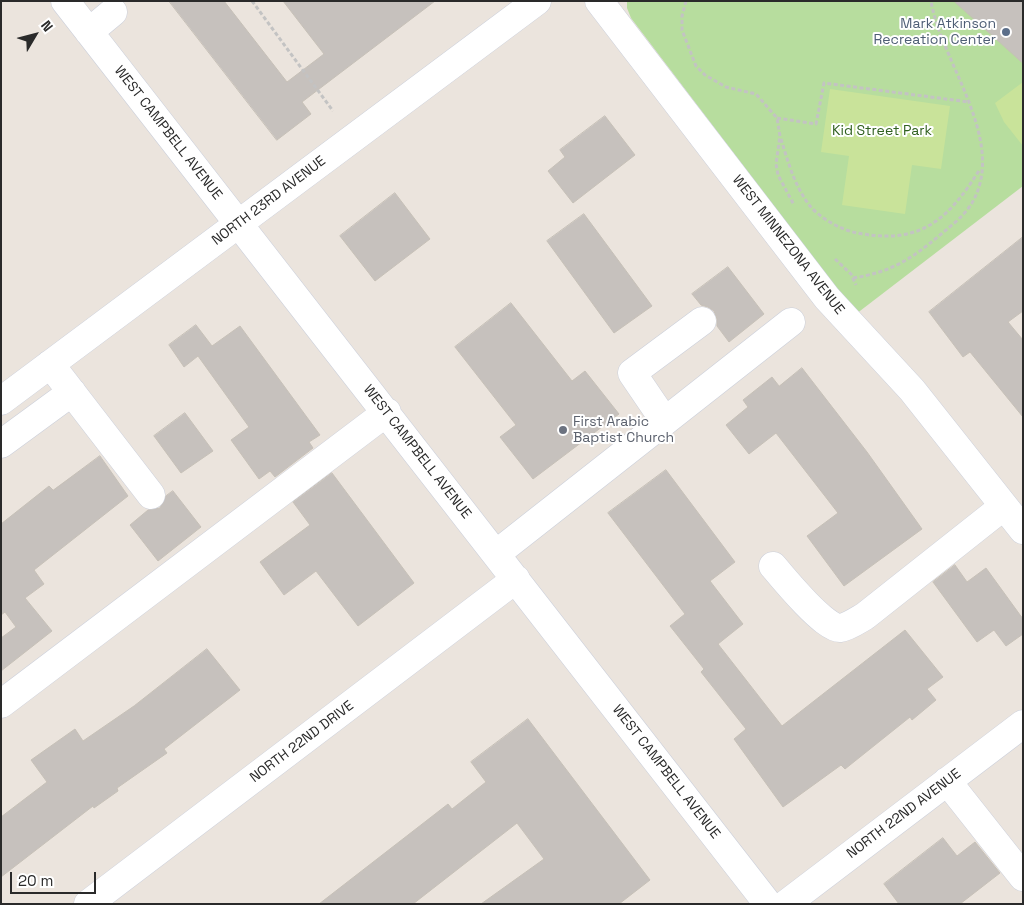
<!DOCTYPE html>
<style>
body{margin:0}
#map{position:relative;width:1024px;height:905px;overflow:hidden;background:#ebe4dd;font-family:"Space Grotesk",sans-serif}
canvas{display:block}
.frame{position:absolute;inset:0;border:2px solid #2a2a2a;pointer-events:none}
.north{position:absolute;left:10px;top:10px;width:50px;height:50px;-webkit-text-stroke:4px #fff;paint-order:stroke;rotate:53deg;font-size:14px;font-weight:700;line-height:20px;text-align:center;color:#2a2a2a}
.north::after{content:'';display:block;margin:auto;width:18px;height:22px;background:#2a2a2a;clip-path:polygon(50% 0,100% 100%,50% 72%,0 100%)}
.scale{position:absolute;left:10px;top:872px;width:86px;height:22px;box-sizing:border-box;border:2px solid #2a2a2a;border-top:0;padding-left:6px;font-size:15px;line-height:18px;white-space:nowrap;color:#2a2a2a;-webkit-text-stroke:4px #fff;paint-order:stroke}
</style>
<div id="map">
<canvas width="1024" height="905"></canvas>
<div class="frame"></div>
<div class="north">N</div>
<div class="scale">20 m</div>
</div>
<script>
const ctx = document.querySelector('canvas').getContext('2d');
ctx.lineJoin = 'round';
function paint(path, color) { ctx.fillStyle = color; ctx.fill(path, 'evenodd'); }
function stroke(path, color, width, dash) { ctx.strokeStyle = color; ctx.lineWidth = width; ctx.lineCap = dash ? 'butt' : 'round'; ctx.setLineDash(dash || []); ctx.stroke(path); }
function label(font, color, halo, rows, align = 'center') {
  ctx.font = font + ' "Space Grotesk",sans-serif'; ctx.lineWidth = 4; ctx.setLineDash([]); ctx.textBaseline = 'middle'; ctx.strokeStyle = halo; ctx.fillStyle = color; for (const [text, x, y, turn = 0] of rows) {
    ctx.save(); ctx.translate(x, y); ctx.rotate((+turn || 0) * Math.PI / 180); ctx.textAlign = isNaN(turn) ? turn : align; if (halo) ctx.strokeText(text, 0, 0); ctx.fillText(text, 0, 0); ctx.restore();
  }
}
const green = new Path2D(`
 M627 1H1023V186L856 314 631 18 627 8Z`);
const pitch = new Path2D(`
 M1023 82V146L1004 122 995 103Z
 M830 89 950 106 941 169 912 165 905 214 842 205 849 156 821 152Z`);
const building = new Path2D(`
 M169 1H224L287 82 324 54 283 1H435L302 102 311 114 277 140Z
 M954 1H1023V63Z
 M605 116 635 155 573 203 548 171 565 157 560 150Z
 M395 193 430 239 375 281 340 236Z
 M584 214 652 306 614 333 547 241Z
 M1023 237V311L1008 322 1023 340V417L970 352 963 357 929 312Z
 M728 267 764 314 729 342 717 326V319L714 311 708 307 701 305 692 294Z
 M511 303 572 381 585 371 619 414 533 479 500 437 516 425 455 347Z
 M196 325 212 346 240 326 320 435 309 442 313 448 275 477 270 471 259 479 231 440 249 427 198 356 184 367 169 345Z
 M802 368 867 452 922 529 844 586 807 536 838 513 776 433 749 454 726 425 748 407 743 400 772 377 779 386Z
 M185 413 213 451 181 473 154 436Z
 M100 456 128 496 34 570 44 584 25 598 52 631 1 671V638L16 627 5 612 1 615V524L49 486 53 490Z
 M666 470 735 562 710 581 743 624 718 644 782 726 905 630 943 677 927 689 936 700 912 720 910 717 845 769 841 765 783 807 734 739 746 729 701 672 704 669 670 626 685 614 608 513Z
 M332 473 414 583 358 626 316 571 284 595 260 562 310 525 293 502Z
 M173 491 201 527 158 561 130 525 148 510 160 508 166 496Z
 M955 565 967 582 986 568 1023 619V634L1006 646 994 630 977 642 933 582Z
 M207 649 240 690 164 749 167 753 117 788 118 791 94 808 93 806 1 877V817L47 782 31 760 75 729 83 741 134 706Z
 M528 719 650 880 619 904H481L544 859 517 823 413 904H319L448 804 452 809 486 782 471 762Z
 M943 838 957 856 975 842 1000 873 960 904H899L884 884Z`);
const path = new Path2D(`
 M252 1 333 111
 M686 1 682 16V30L696 66 705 75 726 87 756 94 777 118 780 136 776 164 778 175 794 205
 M777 118 816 124 824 83 969 102
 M781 139C788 162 795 187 810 206 822 220 845 232 863 234 923 244 950 217 980 169
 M835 259 851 274 856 285
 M853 278C891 272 910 260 940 235 951 226 964 216 972 203 1008 141 941 62 931 1`);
const minor = new Path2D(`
 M65 1 768 904
 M599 1 827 298 912 390 1023 530
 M89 32 113 12
 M50 364 151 495
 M1 401 537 1
 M664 420 632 373 702 321
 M1 444 72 392
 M496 554 791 322
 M773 566C783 578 825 629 840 628 848 627 858 620 865 616L1004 506
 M1 704 387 412
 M947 781 1023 877
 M88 904 516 579
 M786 904 1023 724`);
const markers = [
 [1006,32,5,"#5c6f8a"],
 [563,430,5,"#6b7280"]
];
const serviceNames = [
 ["Mark Atkinson",996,24],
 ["Recreation Center",996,40]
];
const parkNames = [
 ["Kid Street Park",882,131]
];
const streetNames = [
 ["WEST CAMPBELL AVENUE",168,133,52],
 ["NORTH 23RD AVENUE",269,201,-37],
 ["WEST MINNEZONA AVENUE",788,245,52],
 ["WEST CAMPBELL AVENUE",417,452,52],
 ["NORTH 22ND DRIVE",302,742,-37],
 ["WEST CAMPBELL AVENUE",666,772,52],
 ["NORTH 22ND AVENUE",904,814,-37]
];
const worshipNames = [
 ["First Arabic",573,422],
 ["Baptist Church",573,438]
];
paint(green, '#b7dd9e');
paint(pitch, '#c9e39a');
paint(building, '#c6c1bd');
stroke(building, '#c6c0b7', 1);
stroke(minor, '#cbcfda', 29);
stroke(path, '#c3c3c3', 3, [4, 2.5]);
stroke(minor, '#fff', 28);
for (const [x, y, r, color] of markers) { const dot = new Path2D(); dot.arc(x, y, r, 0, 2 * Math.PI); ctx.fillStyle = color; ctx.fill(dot); stroke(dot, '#fff', 2); }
label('14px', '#4e5e75', '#fff', serviceNames, 'right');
label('14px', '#316120', '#fff', parkNames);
label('14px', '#2a2a2a', '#fff', streetNames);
label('14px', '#5b616d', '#fff', worshipNames, 'left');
</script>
